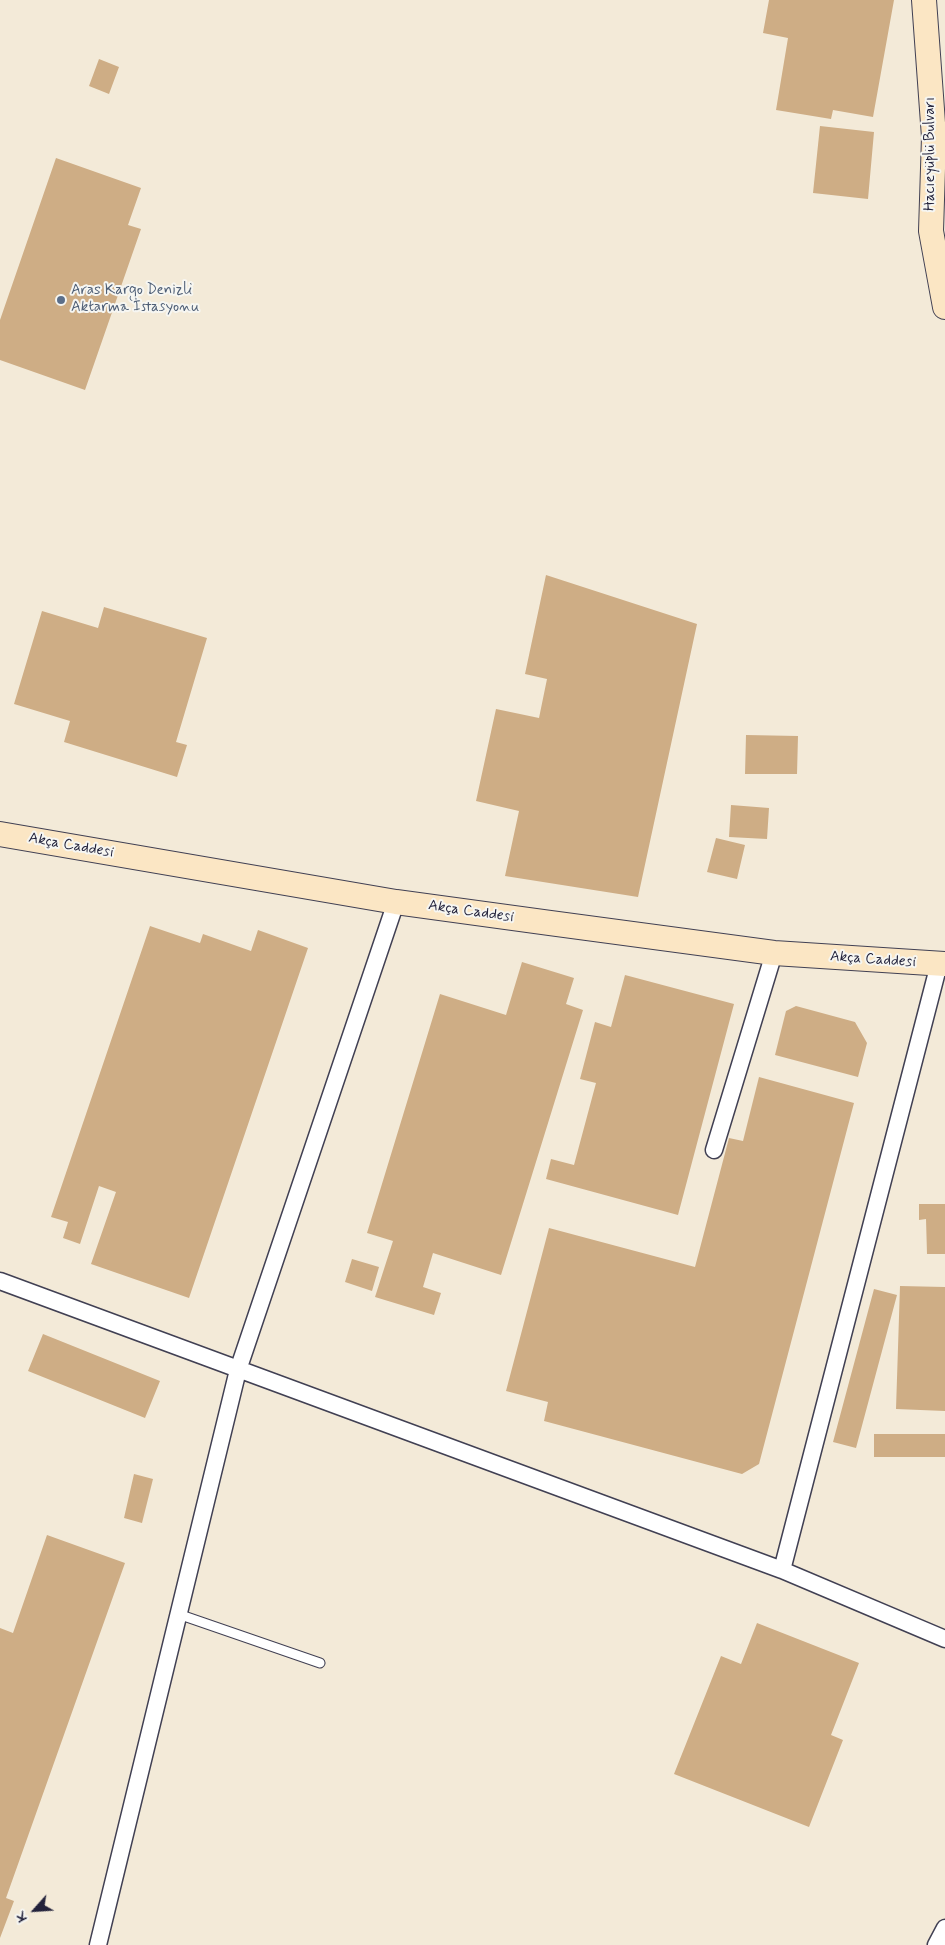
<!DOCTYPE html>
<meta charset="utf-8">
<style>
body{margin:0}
#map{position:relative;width:945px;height:1945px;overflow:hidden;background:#f3ead8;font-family:Mynerve,sans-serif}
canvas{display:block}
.north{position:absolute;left:10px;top:1885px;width:50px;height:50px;-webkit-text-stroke:4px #f6f6f2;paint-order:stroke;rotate:244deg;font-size:14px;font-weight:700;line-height:20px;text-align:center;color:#22223b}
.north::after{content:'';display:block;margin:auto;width:18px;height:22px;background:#22223b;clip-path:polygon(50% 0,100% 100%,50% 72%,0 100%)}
</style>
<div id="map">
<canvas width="945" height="1945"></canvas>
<div class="north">K</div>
</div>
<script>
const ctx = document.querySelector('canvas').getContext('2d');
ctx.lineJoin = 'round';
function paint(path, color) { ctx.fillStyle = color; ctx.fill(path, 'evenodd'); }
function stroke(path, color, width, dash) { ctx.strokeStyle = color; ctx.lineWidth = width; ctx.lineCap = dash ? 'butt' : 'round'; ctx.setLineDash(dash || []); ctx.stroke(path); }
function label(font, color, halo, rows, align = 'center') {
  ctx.font = font + ' Mynerve,sans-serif'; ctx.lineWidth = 4; ctx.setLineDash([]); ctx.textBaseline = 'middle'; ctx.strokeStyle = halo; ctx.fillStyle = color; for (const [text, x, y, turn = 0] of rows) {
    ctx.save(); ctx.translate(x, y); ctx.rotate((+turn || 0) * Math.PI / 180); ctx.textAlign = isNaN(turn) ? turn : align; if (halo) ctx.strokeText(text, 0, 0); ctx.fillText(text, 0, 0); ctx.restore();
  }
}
const building = new Path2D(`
 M769 0H894L873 117 833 110 831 119 776 110 788 38 763 33Z
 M99 59 119 67 109 94 89 86Z
 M820 126 874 132 868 199 813 193Z
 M56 158 141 188 128 225 141 229 85 390 0 360V320Z
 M546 575 697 624 638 897 505 876 519 811 476 801 496 709 539 718 547 679 525 674Z
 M104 607 207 638 176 742 187 745 177 777 64 742 70 721 14 704 42 611 98 628Z
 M746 735 798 736 797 774H745Z
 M731 805 769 808 767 839 729 837Z
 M716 838 745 845 737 879 707 872Z
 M150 926 200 943 203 934 251 951 258 930 308 948 189 1298 91 1264 116 1192 99 1186 80 1244 63 1238 68 1222 51 1217Z
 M522 962 574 978 566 1004 583 1010 501 1275 433 1253 423 1287 441 1293 434 1315 375 1297 393 1241 367 1233 440 994 506 1015Z
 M625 975 734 1004 678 1215 546 1179 551 1159 574 1165 596 1083 580 1079 595 1022 611 1027Z
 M796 1006 855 1022 867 1043 858 1077 775 1055 786 1011Z
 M759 1077 854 1103 759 1464 742 1474 544 1421 548 1402 506 1391 549 1228 695 1267 729 1138 743 1141Z
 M919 1204H945V1254H927L926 1219 919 1220Z
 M352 1259 379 1267 372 1291 345 1282Z
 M900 1286 945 1287V1411L896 1409Z
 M874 1289 897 1295 856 1448 833 1442Z
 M43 1334 160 1381 145 1418 28 1371Z
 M874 1434H945V1457H874Z
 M134 1474 153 1479 142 1523 124 1518Z
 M47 1535 125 1563 6 1898 14 1901 0 1938V1628L13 1633Z
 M757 1623 859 1663 831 1735 843 1740 809 1827 674 1774 721 1656 741 1664Z`);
const lane = new Path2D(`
 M178 1614 320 1663`);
const street = new Path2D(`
 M714 1150 774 953
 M0 1281 782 1570 945 1639
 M782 1570 939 964
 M98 1945 238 1370 396 902
 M936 1945 945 1928`);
const secondary = new Path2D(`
 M924 0 934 137 931 231 945 307
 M0 834 396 902 550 923 774 953 945 964`);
const markers = [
 [61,300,5,"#5c6f8a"]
];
const streetNames = [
 ["Hacıeyüplü Bulvarı",931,154,-90],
 ["Akça Caddesi",71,846,10],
 ["Akça Caddesi",471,912,8],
 ["Akça Caddesi",873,960,4]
];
const serviceNames = [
 ["Aras Kargo Denizli",71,291],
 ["Aktarma İstasyonu",71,308]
];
paint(building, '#cead85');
stroke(lane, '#414053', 11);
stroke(street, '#414053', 19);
stroke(secondary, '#414053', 26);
stroke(lane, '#fff', 9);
stroke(street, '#fff', 16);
stroke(secondary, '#fbe6c4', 24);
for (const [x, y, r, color] of markers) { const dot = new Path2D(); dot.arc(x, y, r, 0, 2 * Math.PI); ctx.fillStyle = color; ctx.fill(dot); stroke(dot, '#f6f6f2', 2); }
label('15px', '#22223b', '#f6f6f2', streetNames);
label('15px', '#4e5e75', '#f6f6f2', serviceNames, 'left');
</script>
